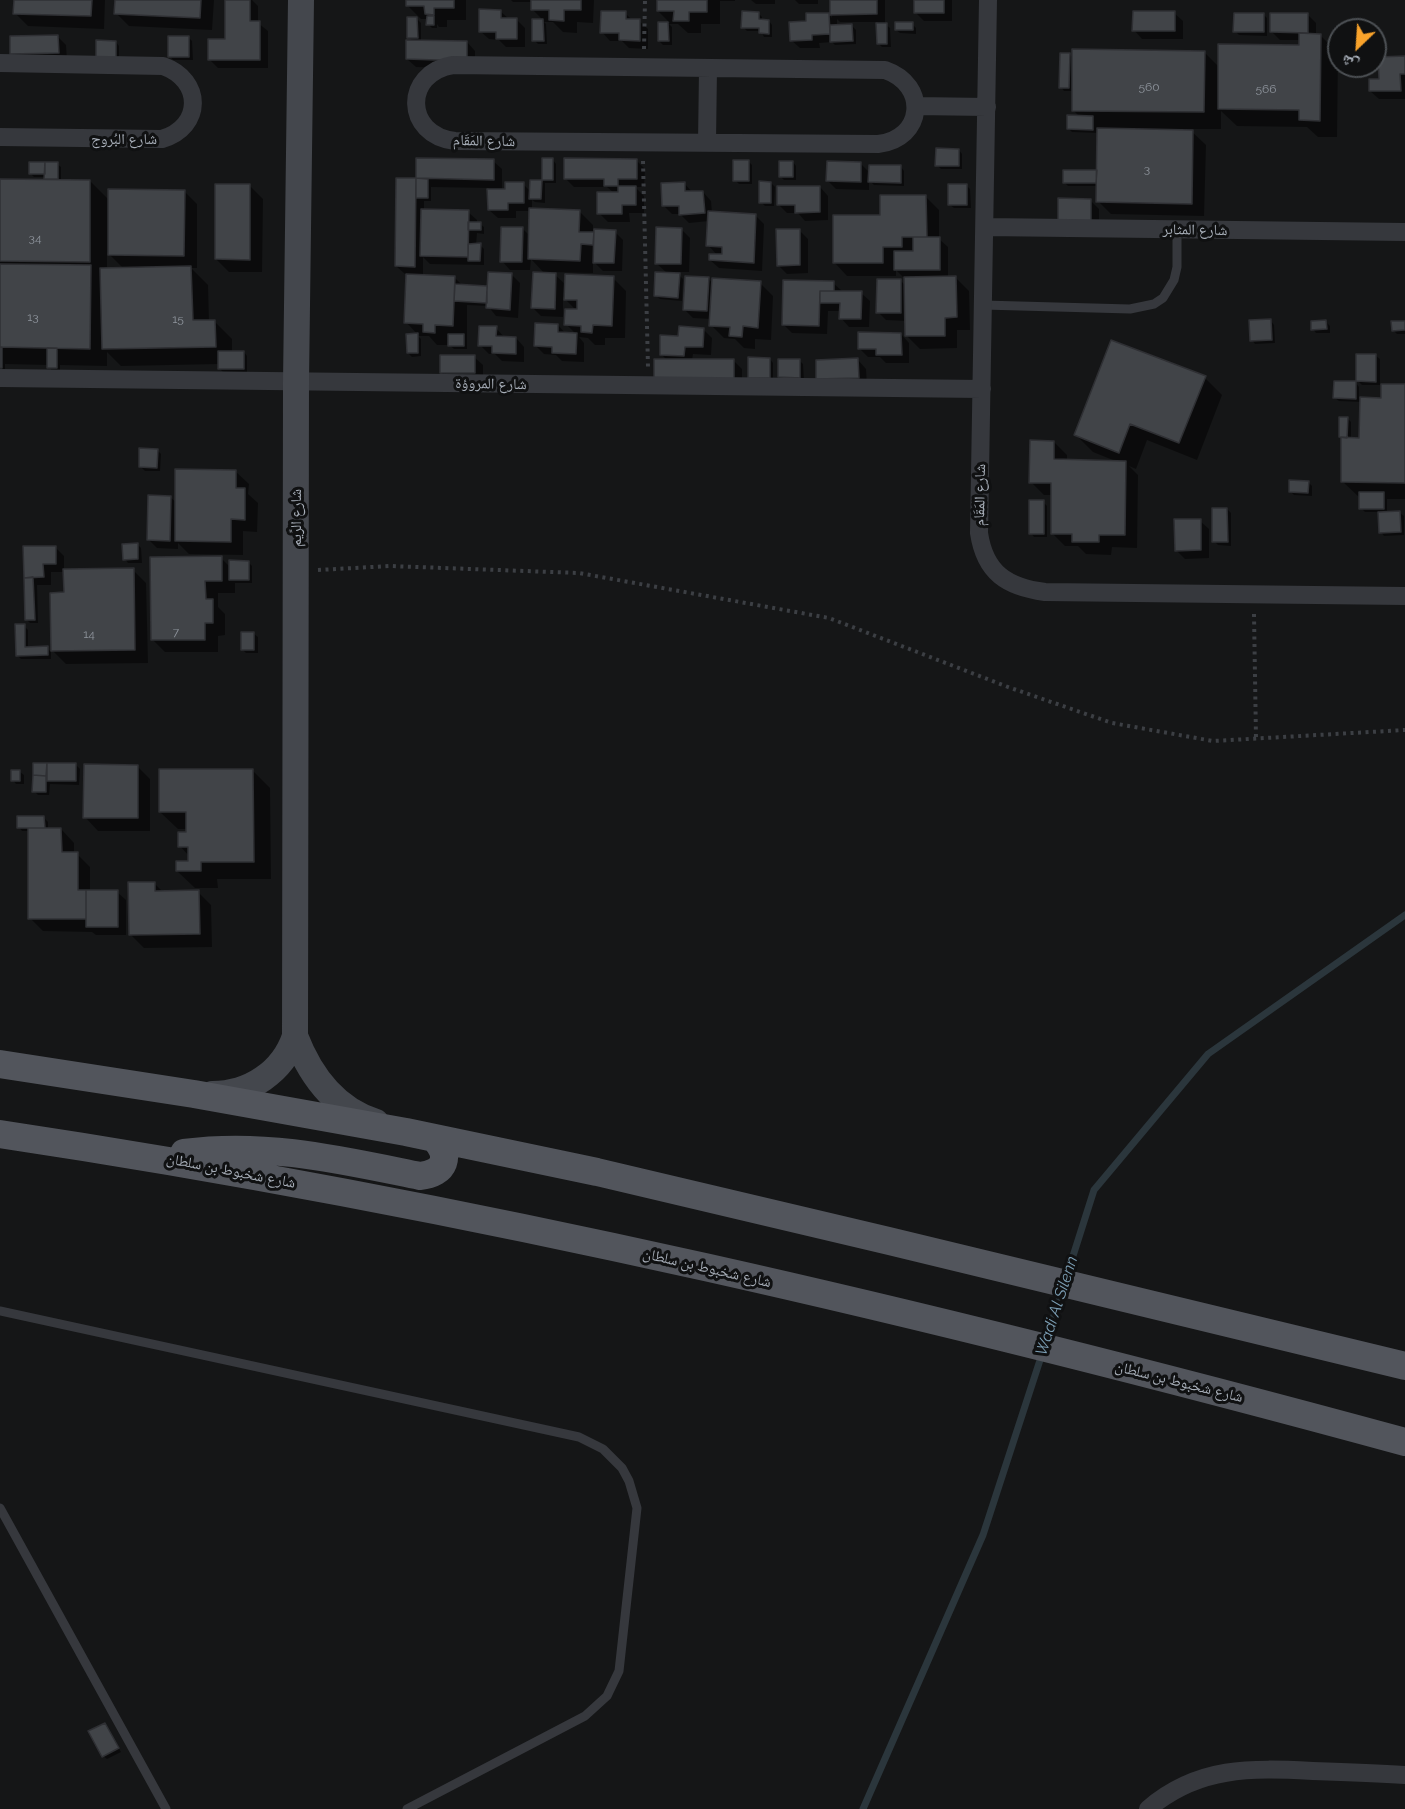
<!DOCTYPE html>
<meta charset="utf-8">
<style>
body{margin:0}
#map{position:relative;width:1405px;height:1809px;overflow:hidden;background:#151617;font-family:Raleway,"Noto Naskh Arabic",sans-serif}
canvas{display:block}
.north{position:absolute;left:1327px;top:18px;width:60px;height:60px;box-sizing:border-box;background:#101112;border:2px solid #4c5054;border-radius:50%;rotate:205deg;font-size:16px;font-weight:700;line-height:24px;text-align:center;color:#a7aeb8}
.north::after{content:'';display:block;margin:auto;width:21px;height:27px;background:#f9a32b;clip-path:polygon(50% 0,100% 100%,50% 72%,0 100%)}
</style>
<div id="map">
<canvas width="1405" height="1809"></canvas>
<div class="north">ش</div>
</div>
<script>
const ctx = document.querySelector('canvas').getContext('2d');
ctx.lineJoin = 'round';
function paint(path, color) { ctx.fillStyle = color; ctx.fill(path, 'evenodd'); }
function stroke(path, color, width, dash) { ctx.strokeStyle = color; ctx.lineWidth = width; ctx.lineCap = dash ? 'butt' : 'round'; ctx.setLineDash(dash || []); ctx.stroke(path); }
function label(font, color, halo, rows, align = 'center') {
  ctx.font = font + ' Raleway,"Noto Naskh Arabic",sans-serif'; ctx.lineWidth = 6; ctx.setLineDash([]); ctx.textBaseline = 'middle'; ctx.strokeStyle = halo; ctx.fillStyle = color; for (const [text, x, y, turn = 0] of rows) {
    ctx.save(); ctx.translate(x, y); ctx.rotate((+turn || 0) * Math.PI / 180); ctx.textAlign = isNaN(turn) ? turn : align; if (halo) ctx.strokeText(text, 0, 0); ctx.fillText(text, 0, 0); ctx.restore();
  }
}
const shadow = new Path2D(`
 M15 0H105L104 29 28 26 15 13Z
 M116 0H214L212 30 129 26 116 13Z
 M227 0H252L258 6V23L268 31V68H218L209 59 226 41Z
 M408 0H466V20H447V27H439L437 24V28H432L428 24V19H421L408 6Z
 M511 0H594L593 23 577 22V33L563 32 553 22H544L546 24 547 44H538L534 40 533 21H544L532 9V2H513Z
 M658 0H735V1H720V24H701V33H688L678 24H669L672 27V45H663L659 41V23H670L658 11Z
 M751 0H775V4H756Z
 M795 0H818V4H799Z
 M844 0H885V24L890 28 891 47H882L878 43V22H840L837 19V26H852L856 30V44L835 45 832 42 819 43 820 48H800L791 40 807 23 829 14 832 18 831 1Z
 M916 0H952V21H924L916 13Z
 M500 11 509 19H516L525 28V47H506L499 40 489 39 480 31Z
 M625 13 633 21H639L648 29V49L629 48 622 41H610L602 32Z
 M758 13 762 17V21H769L772 25V37H764L761 31H747L743 27Z
 M1174 13 1183 21V39H1142L1134 30Z
 M1264 15 1267 18V36L1239 35 1235 31Z
 M1308 15 1316 23V35H1320L1338 53 1337 137H1318L1307 127 1237 126 1221 111V129H1189L1206 145 1204 216 1111 214 1098 201V186H1068L1064 182 1098 174 1099 133 1072 132 1068 128 1080 117 1073 110V91H1064L1061 87 1070 55 1074 58 1204 52 1220 68 1301 46V40H1280L1272 32Z
 M417 19 421 23V42H467L475 51V69L416 67 407 59 413 41 408 37Z
 M912 24 916 28V34L900 33 896 30Z
 M58 37 66 45 67 61 20 62 12 53Z
 M188 37 192 41 193 60H173L170 56Z
 M116 42 119 46V62H101Z
 M1405 58V99H1379L1370 91Z
 M959 150 962 154V169H941L937 165Z
 M418 159 493 161 502 169V190L523 184 531 192V181L543 182V160H553L556 164V183H545V203L535 202 532 200V210L580 212 593 225V231L615 232 623 240 622 271H603L593 261V273L552 272 566 285 613 278 626 291 625 338H605V345H595L588 338 579 337 584 343V362L562 361 556 355 544 354 536 346 558 325 566 334H576L566 324 577 311 563 297V317L541 316 533 308 545 274 531 259 530 270H510L502 261 523 229 530 236 531 211H516V218H498L489 210V188L431 187V201H424V211L468 212 477 220V223L480 224 484 227V234L477 233 476 245H480L484 249V265L430 264 423 257V276L455 278 463 286 489 287 511 274 520 283 518 318 496 316 488 306 467 305V349H454L447 343V345H437L429 336H418L421 339V356L412 357 408 353 418 335 406 322 407 274H405L396 266 416 180 418 182Z
 M636 160 645 169 644 187H635L644 196V213H629L630 222H608L599 213 614 193 607 187H574L565 178Z
 M748 161 752 165V184H739L735 180Z
 M793 162 796 166V180H784L780 176Z
 M860 163 870 173 901 167 904 171V186L874 185 869 180V190L836 189 828 181Z
 M57 164 61 167V181H90L110 201 184 191 197 204V268H191L208 285 209 322H215L232 339V352H244L247 356V372H223L219 368V364L121 366 107 352V366L60 365V371H52L48 365 5 364V372L0 371V180L46 181V177H34L30 173ZM107 252 124 269H107Z
 M684 183 693 193 703 192 711 201 712 213 755 215 764 224 762 271 719 268 710 260 718 256 708 245 709 221 689 223 680 214H672L664 206Z
 M771 183 775 187 774 206H765L761 202Z
 M250 186 263 199 262 272H229L216 259Z
 M967 186 970 189 971 208H954L950 205Z
 M820 187 828 196V220L805 221 798 213H787L779 205Z
 M926 197 939 210V239L948 247V278H956L969 291 970 330H957V348L920 349 907 336V321L886 320 878 312 900 280 906 286 904 278 896 270V276H847L834 262 881 217Z
 M1090 200 1099 209V229L1059 220Z
 M682 230 690 238 689 272H676L683 279 682 301 660 299 656 296 668 274 656 263Z
 M799 230 808 239V273L787 274 778 265Z
 M708 278 713 284 760 283 773 296 771 340 755 339V349L744 348 735 339 724 338 711 325V319L693 318 684 309Z
 M785 282 833 283 842 291 861 293 870 301 869 327H849L841 318V311H828L827 334 792 333 784 325Z
 M1271 321 1274 325 1275 343 1255 344 1252 340Z
 M1326 322 1330 326V333H1316L1313 329Z
 M1405 322V334H1397L1393 330Z
 M496 328 505 338H516L524 347V362L502 361 495 354H489L480 345Z
 M703 329 712 338 711 355 693 354 692 360H733L742 369V387L667 360 661 354 680 337Z
 M901 334 909 343V363H886L880 357H868L859 348Z
 M1376 356 1380 359V385H1362L1358 381Z
 M474 357 483 365V381H450L441 372Z
 M770 359 773 363V381H753Z
 M858 360 866 369 867 386 826 387Z
 M800 361 803 364 804 381H783L780 377Z
 M1205 378 1222 395 1197 460 1147 440 1136 469 1129 466 1138 475 1137 548 1112 547 1111 555 1086 554 1078 546H1065L1052 533 1053 495H1044L1031 482 1054 442 1067 455V461L1118 462 1093 452 1076 435Z
 M1356 383 1359 387V399H1382L1405 386V499H1387V513H1400L1404 516V535L1384 536 1381 532 1380 512H1365L1361 508 1360 498 1342 481 1343 439 1340 437 1347 418 1351 422V439H1361L1362 402 1339 401 1335 398Z
 M157 450 161 454 160 471H145L141 467Z
 M235 471 249 484 248 494 258 503 257 532 243 531V555L189 554 178 543V549L157 548 149 540 170 497 177 503Z
 M1308 482 1312 486V496L1294 495 1290 491Z
 M1043 502 1047 506V537H1034L1031 533Z
 M1227 509 1231 513V546L1218 545 1214 541Z
 M1200 521 1209 529V558L1185 559 1176 550Z
 M137 544 141 548 142 563H128L125 559Z
 M55 547 64 556V571L133 570 146 583 148 663 66 664 53 651 65 594V572H51V585H37L38 623H30L26 619 25 548Z
 M221 558 230 567 248 562 252 566V583H235V593H218V607L225 614V635L218 636V652H165L152 639Z
 M24 626 28 630V648H47L51 652V659H21L17 655Z
 M254 634 258 637V653H246L242 649Z
 M34 764 76 765 80 769 79 785 50 784 49 795H38L34 791Z
 M137 766 150 779V831H98L85 817Z
 M252 770 270 788 271 879H217L218 888H195L177 871 189 863V856L180 846 188 833V829H178L160 812Z
 M20 772 24 775V784H16L13 780Z
 M44 818 48 822V829H61L74 843V854H77L90 867V892H117L126 900V935H96L92 932 43 931 30 918V831H22L19 827Z
 M154 883 163 892H198L211 905 212 947 144 948 131 935Z
 M105 1724 121 1752 107 1759 103 1756Z`);
const stream = new Path2D(`
 M1066 1278 1094 1190 1208 1054 1405 915
 M1046 1340 1063 1288
 M863 1809 983 1535 1042 1354`);
const building = new Path2D(`
 M14 0H92L91 16 13 14Z
 M115 0H201L200 18 114 14Z
 M225 0H250V21H260V60H208V39H225Z
 M406 0H454V8H434V15L425 14 424 6H406Z
 M531 0H581V10H564V21L549 20V10H531Z
 M657 0H707V12H689V21H673L674 11H657Z
 M830 0H877V14L830 15Z
 M914 0H944V13H914Z
 M479 9 501 10V18H517V39H496V32H479Z
 M601 11H626V19H640V41L619 40V33H600Z
 M742 11 759 12V19L769 20V34L759 33V28H741Z
 M1133 11H1175V31H1132Z
 M806 13H829L830 34 812 35V40L790 41 789 22 806 21Z
 M1234 13H1264V32H1233Z
 M1270 13H1308V33L1270 32Z
 M427 16H434V25H426Z
 M407 17H417L418 38H407Z
 M532 19H543L544 41H532Z
 M658 22H668L669 41H658Z
 M895 22H913V30H895Z
 M876 23H887V44H877Z
 M852 24 853 41 830 42V25Z
 M1299 33 1321 34 1320 121 1299 120V110L1218 109V44L1299 45Z
 M58 35 59 53 10 54V36Z
 M168 36H189V57H168Z
 M96 40 116 41V59L96 58Z
 M406 40 467 41V61L406 59Z
 M1072 49 1205 51 1204 112 1072 111Z
 M1060 53H1070L1069 88H1059Z
 M1405 56V74H1400L1401 91H1369V79H1379L1378 57Z
 M1067 115 1093 116V130L1067 129Z
 M1097 128 1193 130 1192 204 1096 202Z
 M936 148 959 149V166H935Z
 M416 158 494 159V180L416 178Z
 M542 158H553V180H542Z
 M564 158 637 159V179H618V186H604V179H564Z
 M733 160H749V181H733Z
 M779 161H793V177H779Z
 M827 161 861 162V182L826 181Z
 M29 162H45V174H29Z
 M45 162H58V179H44Z
 M869 165H901V183L868 182Z
 M1063 170H1097L1096 183H1063Z
 M396 178H416L415 267 395 266Z
 M416 178 428 179V198H416Z
 M0 179 90 180V262L0 261Z
 M530 180H542L541 199H529Z
 M759 181 771 182V203H759Z
 M505 182H524V203H508V210H488L487 189H505Z
 M685 182V191H703L705 213 679 215V206H662L661 183Z
 M215 184H250V260L215 259Z
 M948 184H967V205H948Z
 M618 186H636V205H622V214H597V192H618Z
 M777 186H820V212L795 213V205H777Z
 M108 189 185 190 184 256 108 255Z
 M880 195H926L927 237H902V247H883V263H833V215H880Z
 M1058 198 1091 199V221L1058 220Z
 M529 208 580 210 579 232H594L593 245 581 244 580 261 528 259Z
 M421 209 469 210 468 257 420 256Z
 M708 211 756 214 754 263 709 260V254H722V247L706 246Z
 M468 222H481V230H468Z
 M501 227H523L522 262H500Z
 M656 227 682 228 681 264H655Z
 M594 229 616 230 614 263H593Z
 M776 229H800V265L777 266Z
 M913 237H940V270H894V251H913Z
 M481 243 480 261H468V244Z
 M0 264 91 265 90 349 0 347Z
 M191 266 193 320H215L216 347 102 349 100 268Z
 M488 272 512 273 510 310 486 308Z
 M533 272 556 273 555 309 531 308Z
 M655 272 680 273 678 298 654 296Z
 M406 274 455 276 453 326 435 325V333L423 332V324L404 323Z
 M565 274 614 276 612 326 593 325 592 333 581 332V326L564 325 565 309H577V300H564Z
 M685 276 709 277 707 311 683 310Z
 M956 276 957 317 945 318V336H905L904 277Z
 M712 278 761 281 758 328 743 326 742 337 729 336 730 327 709 326Z
 M877 279H901V313H876Z
 M783 280 834 281V291H820L819 326 782 325Z
 M455 284 487 286V303L454 301Z
 M820 291H862L861 319H839L840 303H820Z
 M1271 319 1272 340 1250 341 1249 320Z
 M1326 320 1327 329 1311 330V321Z
 M1391 321H1405V330L1392 331Z
 M535 323 558 324V332L577 333 576 354 552 353V347L534 346Z
 M479 326H497L496 336 516 337V354L492 353V346H478Z
 M679 326 704 328 703 347H685L684 356 660 355V335L678 336Z
 M858 332 901 333 902 355H876V349H858Z
 M418 333V353H407L406 334Z
 M448 334H464V346H448Z
 M1111 340 1206 376 1179 443 1130 424 1119 453 1074 435Z
 M0 347H2V368H0Z
 M47 348H57V368H47Z
 M218 351H244V369H218Z
 M1356 354H1376V382L1356 381Z
 M440 355H475V373H440Z
 M748 357 770 358V378H748Z
 M858 358 859 378 816 379V360Z
 M654 359H734V379H654Z
 M778 359H800V378L778 377Z
 M1334 381H1356V399L1333 398Z
 M1381 384H1405V483L1341 482V437L1359 438 1360 397 1381 398Z
 M1339 417H1348L1347 438 1339 437Z
 M1030 440 1054 441V459L1126 461 1125 535H1099V542H1072V534H1051V483H1029Z
 M139 448 158 449 157 468 139 467Z
 M175 469 236 470V488H245V520L231 519V542L175 541Z
 M1289 480 1309 481 1308 493 1289 492Z
 M1359 492H1384V509H1359Z
 M148 495 171 496 170 541 147 540Z
 M1029 500H1044V534H1029Z
 M1212 508H1227L1228 542H1212Z
 M1400 511 1401 532 1379 533 1378 512Z
 M1174 519H1201V550L1175 551Z
 M138 543V559L123 560 122 544Z
 M23 546H56V564H43L44 577 24 578Z
 M222 556V581H205L206 599H213V623H205V640H151L150 557Z
 M229 560 249 561V580H229Z
 M134 568 135 650 51 651 50 593 64 592 63 569Z
 M33 577 35 620H25L24 578Z
 M15 624H25V647L48 646V655L16 656Z
 M241 632H254V650H241Z
 M33 763H47L46 776 33 775Z
 M47 763H76V781H47Z
 M84 764 138 765V818H83Z
 M159 769H253L254 862H201V871H176V861H188V847H178V832H186V812H159Z
 M11 770H20V781H11Z
 M33 775 46 776V792H32Z
 M17 816H44L45 828H17Z
 M28 828H61L62 852H78V890H86V919H28Z
 M128 882H155V891L199 890 200 934 129 935Z
 M86 890H118V927H86Z
 M105 1723 119 1748 102 1757 88 1731Z`);
const path = new Path2D(`
 M644 49 645 0
 M643 161 648 367
 M318 570 390 566 579 573 829 618 1008 687 1112 723 1213 741 1405 730
 M1254 614 1256 739`);
const lane = new Path2D(`
 M983 305 1130 309 1154 304 1163 298 1174 280 1177 267V229
 M0 1311 579 1437 603 1449 622 1468 629 1481 637 1508 619 1671 607 1696 585 1716 407 1809
 M0 1508 166 1809`);
const street = new Path2D(`
 M988 0 979 533C985 573 1007 587 1045 592L1405 596
 M0 63 163 66C203 80 203 127 162 139L0 137
 M453 65 885 70C929 85 924 139 878 144L455 141C404 135 403 73 453 65Z
 M916 106 987 107
 M707 143 708 69
 M985 227 1405 232
 M0 378 982 389
 M1148 1809C1198 1766 1251 1768 1313 1771 1344 1772 1374 1773 1405 1775`);
const secondary = new Path2D(`
 M295 1036C310 1075 334 1109 376 1122
 M212 1094C250 1094 283 1072 295 1036L296 382 301 0`);
const primary = new Path2D(`
 M0 1064 194 1094 406 1132 597 1172 889 1241 1405 1366
 M0 1134C474 1205 942 1316 1405 1442
 M184 1153C266 1142 341 1160 420 1176 445 1174 452 1155 434 1138`);
const numberNames = [
 ["560",1149,87],
 ["566",1266,89],
 ["3",1147,169],
 ["34",35,238],
 ["13",33,317],
 ["15",178,319],
 ["7",176,632],
 ["14",89,634]
];
const streetNames = [
 ["شارع البُروج",124,139],
 ["شارع المَقَام",484,141,1],
 ["شارع المثابر",1195,230,1],
 ["شارع المروؤة",491,384,1],
 ["شارع المَقَام",980,495,-89],
 ["شارع الرِّيم",296,518,-90],
 ["شارع شخبوط بن سلطان",231,1171,11],
 ["شارع شخبوط بن سلطان",707,1268,13],
 ["شارع شخبوط بن سلطان",1179,1382,14]
];
const waterNames = [
 ["Wadi Al Silenn",1057,1306,-72]
];
paint(shadow, '#0007');
stroke(stream, '#2b363c', 7);
paint(building, '#414448');
stroke(building, '#2f3034', 1.5);
stroke(path, '#3c3f44', 4, [3, 4.5]);
stroke(lane, '#36383d', 9);
stroke(street, '#36383d', 18);
stroke(secondary, '#44474d', 26);
stroke(primary, '#52555c', 28);
label('12px', '#8e949c', null, numberNames);
label('15px', '#a7aeb8', '#101112', streetNames);
label('italic 16px', '#7c9fb5', '#101112', waterNames);
</script>
